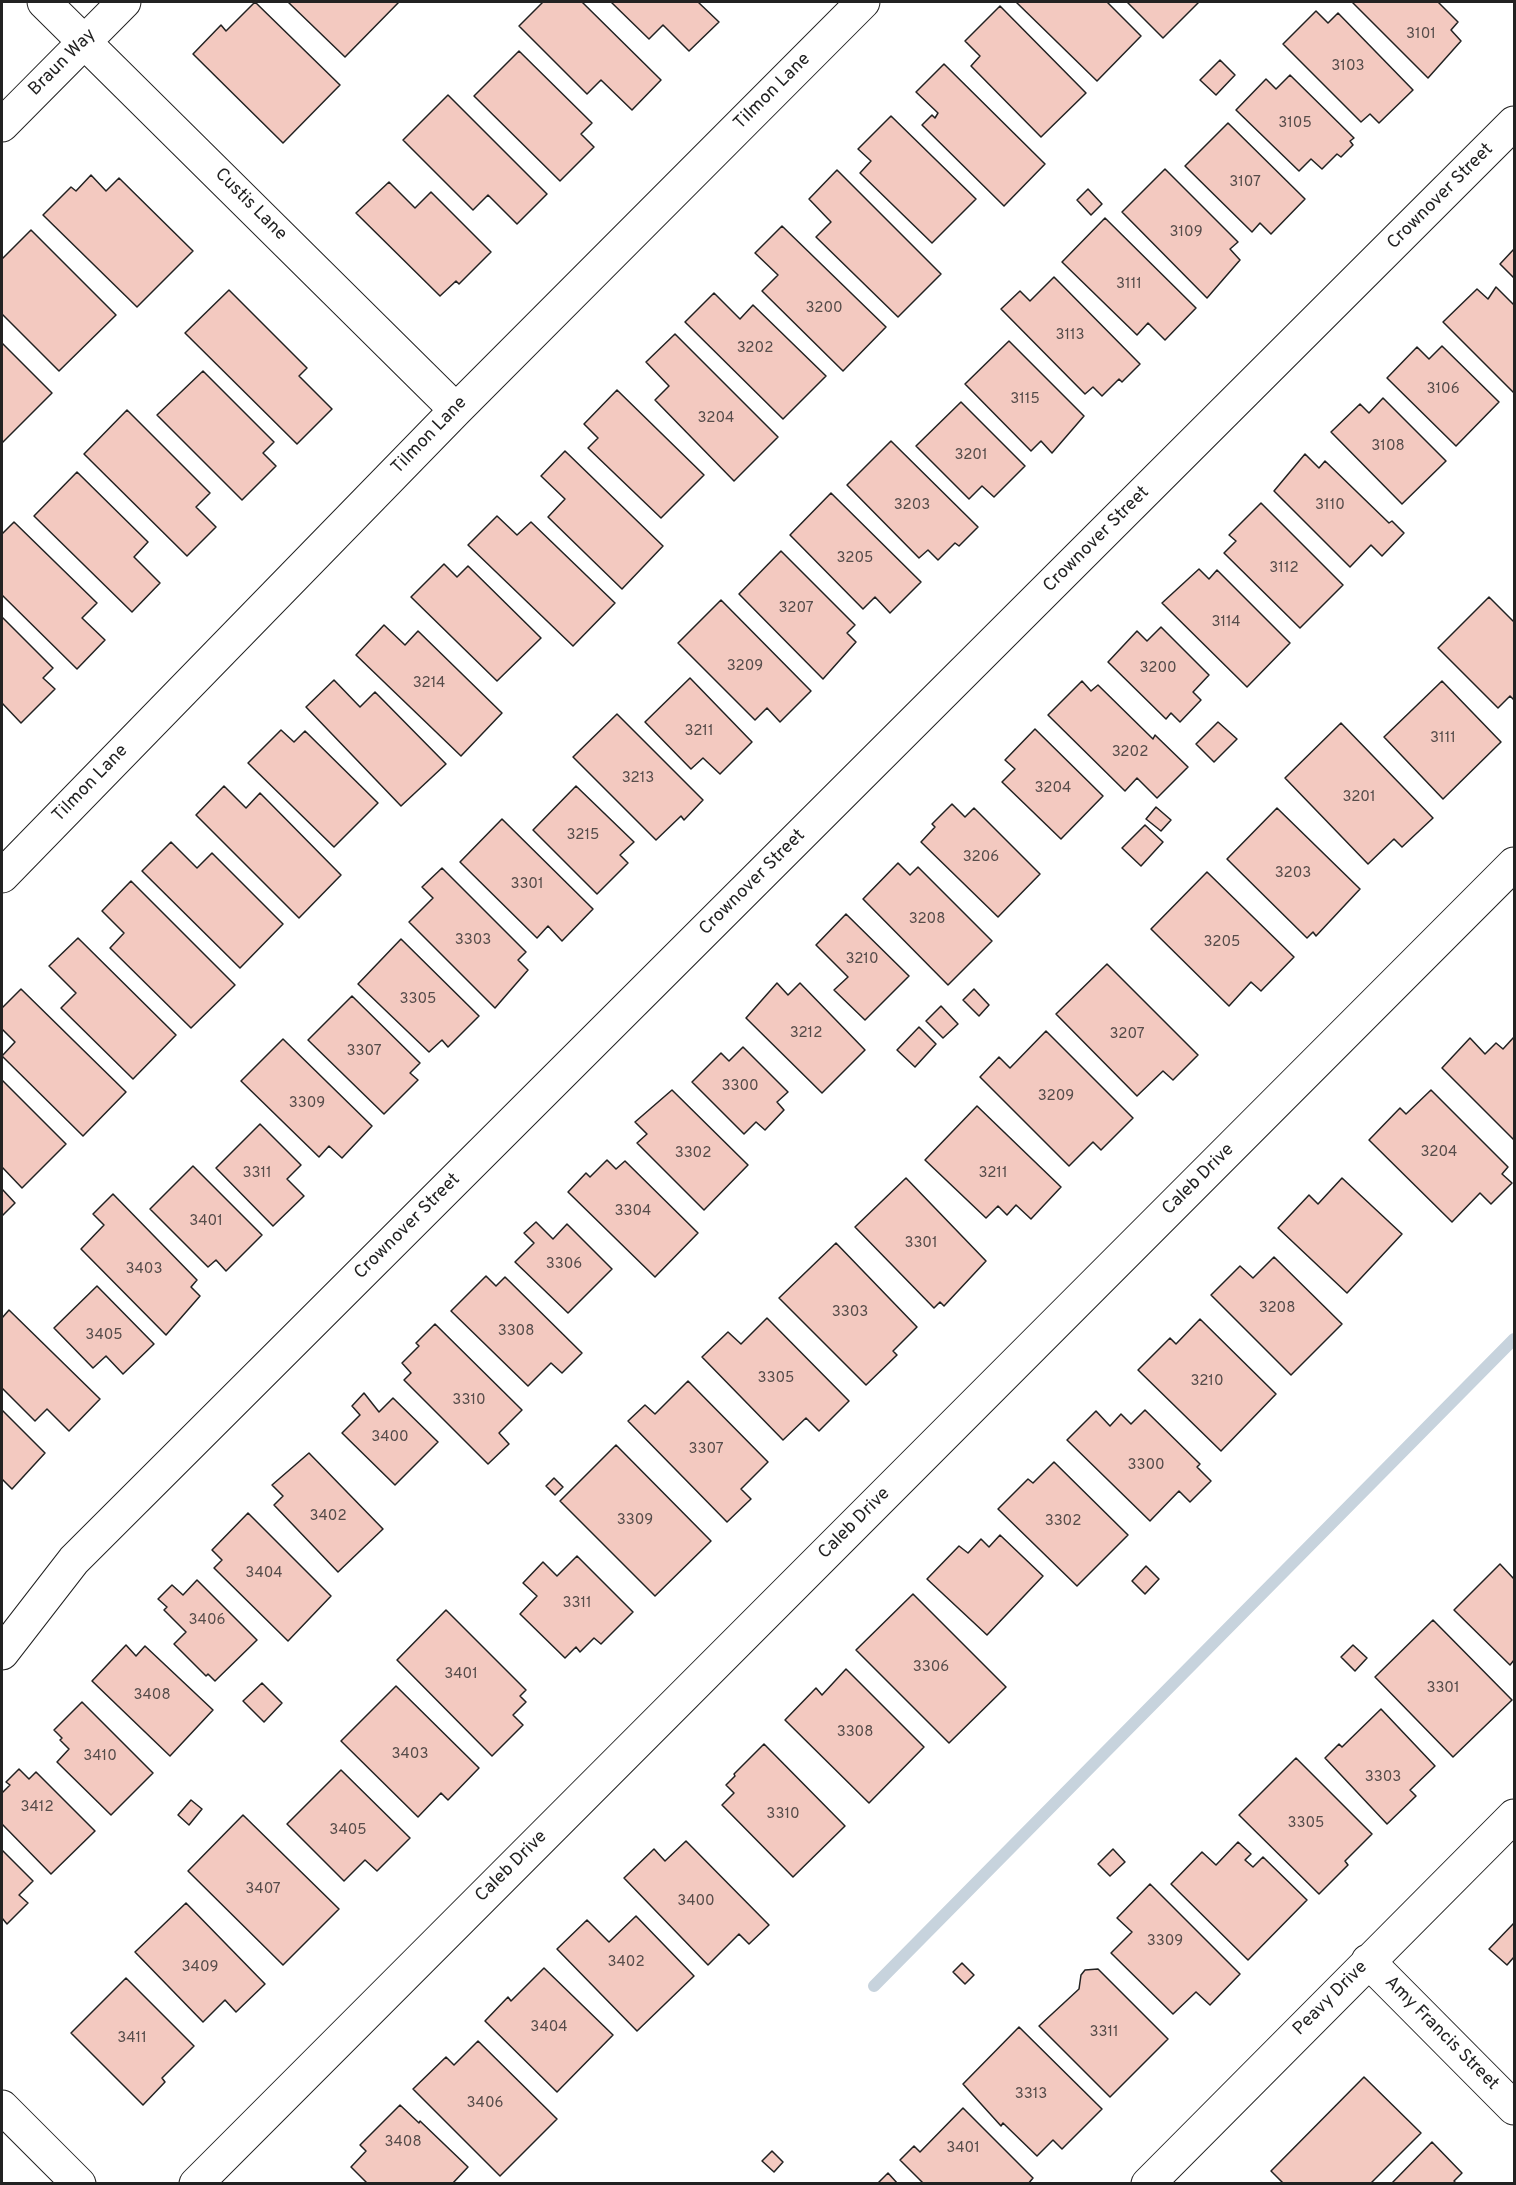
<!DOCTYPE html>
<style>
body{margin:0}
#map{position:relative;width:1516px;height:2185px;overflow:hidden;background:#fff;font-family:Overpass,sans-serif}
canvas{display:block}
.frame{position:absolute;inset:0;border:3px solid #222;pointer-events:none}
</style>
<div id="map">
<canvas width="1516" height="2185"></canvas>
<div class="frame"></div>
</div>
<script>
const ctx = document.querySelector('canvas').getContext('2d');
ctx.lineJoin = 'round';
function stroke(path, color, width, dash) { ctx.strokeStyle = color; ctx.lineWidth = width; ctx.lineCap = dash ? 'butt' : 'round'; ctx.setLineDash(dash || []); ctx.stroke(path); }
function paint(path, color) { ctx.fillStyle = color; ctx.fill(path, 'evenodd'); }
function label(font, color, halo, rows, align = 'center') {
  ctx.font = font + ' Overpass,sans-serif'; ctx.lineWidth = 4.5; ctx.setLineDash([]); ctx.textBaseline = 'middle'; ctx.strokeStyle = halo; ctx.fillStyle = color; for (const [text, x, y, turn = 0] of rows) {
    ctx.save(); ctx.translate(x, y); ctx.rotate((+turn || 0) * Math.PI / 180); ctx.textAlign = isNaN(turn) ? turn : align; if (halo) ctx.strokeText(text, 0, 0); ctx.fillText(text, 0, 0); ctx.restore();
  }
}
const stream = new Path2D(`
 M874 1986 1514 1339`);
const building = new Path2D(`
 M255 2 340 85 283 143 193 54 221 25 226 31Z
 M288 2H399L345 57Z
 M543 2H582L661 80 632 110 601 80 587 94 519 26Z
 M611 2H698L719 22 689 51 663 25 649 39Z
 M1016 2H1107L1141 36 1097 81Z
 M1127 2H1199L1163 38Z
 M1352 2H1438L1458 22 1451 30 1461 41 1428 78Z
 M1000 6 1086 93 1041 137 971 66 980 56 965 41Z
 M1316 11 1328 23 1338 13 1413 90 1379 123 1370 114 1361 122 1283 44Z
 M519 51 592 123 581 134 594 147 560 181 474 96Z
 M1220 60 1235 75 1216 95 1200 80Z
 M944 64 1045 164 1004 206 922 125 932 115 935 118 938 113 916 92Z
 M1290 75 1354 138 1350 141 1353 145 1341 157 1337 154 1322 169 1311 159 1299 171 1236 110 1266 79 1276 89Z
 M448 95 547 194 517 224 488 195 473 210 403 140Z
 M891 116 976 199 932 243 860 173 871 161 858 149Z
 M1228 123 1305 199 1271 234 1260 223 1252 232 1185 166Z
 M1165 169 1238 242 1230 249 1240 260 1207 298 1122 212Z
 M837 170 941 274 898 317 816 237 831 222 809 199Z
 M91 175 106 191 119 178 193 251 137 307 43 215 71 187 76 191Z
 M389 182 415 208 431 192 491 252 459 284 456 281 440 296 356 213Z
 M1088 189 1102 204 1091 215 1077 200Z
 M1105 218 1196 308 1165 340 1148 323 1137 335 1062 262Z
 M782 226 886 327 843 371 762 291 778 275 755 253Z
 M31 230 116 315 59 371 2 314V259Z
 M1514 249V278L1500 264Z
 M1054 277 1140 364 1122 382 1119 379 1102 396 1093 387 1085 394 1001 309 1020 291 1030 301Z
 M1496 287 1514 305V393L1443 322 1477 289 1488 299Z
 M229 290 307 368 299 376 332 409 297 444 185 333Z
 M714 293 740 319 753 305 826 376 783 419 685 322Z
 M675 334 778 437 734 481 655 400 669 386 646 362Z
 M1009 341 1084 416 1052 453 1041 441 1031 451 965 384Z
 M2 343 52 393 2 443Z
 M1442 346 1499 402 1456 446 1387 378 1417 347 1429 359Z
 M203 371 274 442 263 453 276 466 242 500 157 415Z
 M617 390 704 475 661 518 588 448 598 438 584 424Z
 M1383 398 1446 461 1402 504 1331 432 1360 404 1369 413Z
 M961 402 1025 466 994 497 982 486 969 499 916 446Z
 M127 410 210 493 196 507 216 527 187 556 84 454Z
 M891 441 978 527 959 546 955 543 938 560 928 550 919 558 847 485Z
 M565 451 663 546 622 589 548 517 565 499 541 476Z
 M1305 454 1319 468 1325 461 1389 523 1392 521 1404 533 1382 556 1371 545 1350 567 1274 491Z
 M77 472 148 542 134 557 160 583 132 612 34 516Z
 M831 493 921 582 890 613 875 597 863 609 790 535Z
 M1261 503 1343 585 1300 628 1224 553 1236 541 1229 535Z
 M497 516 517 535 531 522 615 603 573 646 468 545Z
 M14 522 97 603 82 618 105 640 77 669 2 595V534Z
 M781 551 855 625 847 633 856 642 823 679 739 594Z
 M444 564 457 577 468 566 541 638 497 681 411 597Z
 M1199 569 1209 579 1217 570 1290 643 1247 687 1162 603Z
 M1489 597 1514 622V700L1510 696 1498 708 1438 648Z
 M721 600 811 691 780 722 767 708 755 720 678 643Z
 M2 617 53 668 43 678 55 689 21 723 2 703Z
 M384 625 405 645 418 631 502 713 461 756 356 655Z
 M1161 627 1209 675 1193 692 1201 700 1180 722 1171 713 1166 719 1108 662 1137 631 1147 641Z
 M690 678 752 742 720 774 703 758 691 769 645 722Z
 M334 680 360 707 375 692 446 764 401 806 306 707Z
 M1082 681 1091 691 1098 685 1153 739 1155 735 1188 767 1157 798 1137 778 1125 791 1048 715Z
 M1442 681 1501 742 1443 799 1384 737Z
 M617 714 703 800 684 820 681 816 656 840 573 757Z
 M1218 722 1237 739 1214 762 1196 744Z
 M1341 723 1433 818 1402 847 1394 839 1368 864 1285 778Z
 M1035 729 1103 796 1061 839 1002 782 1015 769 1005 760Z
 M281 730 294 742 305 731 378 803 334 847 248 763Z
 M224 786 246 808 260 793 341 875 299 918 196 815Z
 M576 786 634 842 620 855 628 863 597 894 533 830Z
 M952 804 965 817 974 808 1040 874 998 917 921 842 935 827 932 824Z
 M1156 807 1171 820 1161 831 1146 819Z
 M1277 808 1360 889 1316 936 1313 932 1307 938 1227 859Z
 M502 819 593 909 562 941 548 926 537 938 460 862Z
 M1145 825 1163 842 1141 866 1122 848Z
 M171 842 197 868 212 853 283 924 240 968 142 871Z
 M898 863 910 875 918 867 992 941 948 985 863 899Z
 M442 868 526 952 518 960 528 970 495 1008 409 922 433 898 422 887Z
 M1207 872 1294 957 1261 991 1251 982 1229 1006 1151 929Z
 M131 881 235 985 191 1028 110 948 124 933 102 911Z
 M846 914 909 976 865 1020 834 990 848 977 816 945Z
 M78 938 176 1035 133 1079 61 1008 76 993 49 966Z
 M401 939 479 1016 448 1047 442 1040 429 1052 358 984Z
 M1107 964 1198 1055 1173 1080 1163 1071 1137 1096 1056 1014Z
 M777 983 788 995 800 983 865 1050 822 1093 746 1018Z
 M21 989 126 1092 83 1136 2 1056 15 1042 2 1029V1008Z
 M974 989 989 1005 979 1016 963 1000Z
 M352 996 420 1063 410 1073 418 1080 384 1114 308 1040Z
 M941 1006 958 1024 943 1038 926 1021Z
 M919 1027 936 1044 915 1067 897 1050Z
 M1046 1031 1133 1118 1101 1150 1093 1142 1069 1166 980 1077 999 1057 1010 1068Z
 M1514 1037V1140L1442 1068 1470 1038 1485 1054 1496 1043 1503 1049Z
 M283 1039 372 1126 342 1158 329 1146 319 1157 241 1081Z
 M743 1047 788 1092 777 1102 784 1110 765 1130 756 1122 744 1134 692 1082 721 1053 729 1061Z
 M2 1080 66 1144 22 1188 2 1167Z
 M672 1090 748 1165 704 1210 637 1143 647 1134 635 1122Z
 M1431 1090 1508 1167 1502 1174 1512 1183 1491 1204 1480 1193 1452 1222 1369 1140 1400 1108 1406 1114Z
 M977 1106 1061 1187 1031 1219 1016 1205 1007 1215 998 1206 986 1218 925 1160Z
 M260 1124 301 1165 287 1179 304 1196 273 1226 216 1168Z
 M607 1160 616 1169 625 1161 698 1233 655 1277 568 1192 586 1173 590 1177Z
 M193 1166 262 1235 226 1271 216 1260 208 1267 150 1209Z
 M906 1178 986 1261 944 1306 940 1302 934 1308 855 1227Z
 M1342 1178 1402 1234 1347 1293 1278 1228 1309 1195 1318 1204Z
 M2 1189 15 1203 2 1216Z
 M113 1194 197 1280 191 1287 200 1296 166 1335 81 1249 104 1225 93 1214Z
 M536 1222 553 1239 567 1224 612 1269 568 1313 515 1262 534 1243 524 1233Z
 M836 1243 917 1327 893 1351 897 1355 866 1385 779 1298Z
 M1274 1257 1342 1324 1291 1375 1211 1295 1240 1266 1253 1278Z
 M486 1276 496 1286 505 1277 582 1353 562 1373 551 1363 528 1386 451 1311Z
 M97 1286 154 1344 123 1374 106 1356 93 1368 54 1328Z
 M9 1310 100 1399 69 1431 47 1409 35 1421 2 1388V1318Z
 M767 1318 849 1401 819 1431 806 1418 783 1440 702 1357 728 1332 741 1344Z
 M1200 1319 1276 1394 1221 1451 1138 1370 1170 1338 1176 1344Z
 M435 1324 522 1410 499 1433 509 1444 488 1464 404 1380 411 1373 402 1363 419 1346 416 1343Z
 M688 1381 768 1462 741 1489 751 1499 727 1522 628 1421 645 1405 655 1414Z
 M364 1393 379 1412 393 1398 438 1442 395 1485 342 1433 360 1415 352 1406Z
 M2 1410 45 1453 12 1489 2 1479Z
 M1145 1410 1200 1464 1197 1467 1211 1481 1190 1502 1179 1491 1150 1521 1067 1440 1096 1411 1110 1426 1121 1414 1131 1424Z
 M616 1445 711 1541 655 1596 560 1501Z
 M309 1453 383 1529 338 1572 274 1505 283 1496 272 1485Z
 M1054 1462 1128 1535 1077 1586 998 1509 1028 1479 1033 1483Z
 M554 1478 563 1487 555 1495 546 1486Z
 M248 1513 331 1596 288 1641 214 1568 222 1560 212 1550Z
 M1000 1535 1043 1576 987 1635 927 1579 959 1546 968 1553 981 1539 989 1547Z
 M577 1556 633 1612 601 1644 594 1638 580 1652 576 1647 565 1658 520 1614 537 1596 523 1583 543 1562 557 1576Z
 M1500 1564 1514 1579V1660L1510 1665 1454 1610Z
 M1146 1566 1159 1579 1145 1594 1132 1581Z
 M197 1580 257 1640 215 1681 208 1674 206 1676 174 1644 186 1632 164 1610 167 1607 158 1599 172 1585 183 1595Z
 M913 1594 1006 1687 949 1743 856 1650Z
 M446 1610 526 1690 520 1696 526 1702 513 1715 523 1725 492 1756 397 1660Z
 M1433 1620 1512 1700 1453 1757 1375 1677Z
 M126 1645 136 1656 145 1646 213 1710 170 1756 92 1681Z
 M1353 1645 1367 1658 1355 1671 1341 1657Z
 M846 1669 924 1747 869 1803 785 1720 816 1688 822 1695Z
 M262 1683 282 1703 264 1722 243 1701Z
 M396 1686 479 1768 448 1800 441 1793 418 1817 341 1741Z
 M82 1702 153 1773 111 1815 57 1762 69 1749 60 1740 62 1738 54 1730Z
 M1381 1709 1435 1766 1410 1790 1416 1796 1387 1824 1325 1758 1339 1744 1342 1747Z
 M764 1744 845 1826 793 1877 722 1805 734 1793 726 1785 735 1776 734 1774Z
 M1296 1758 1372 1834 1345 1861 1348 1865 1319 1894 1239 1815Z
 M19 1769 29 1779 36 1772 95 1831 51 1874 2 1824V1793L10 1785 6 1782Z
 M341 1770 410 1838 377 1871 365 1860 344 1881 287 1824Z
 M191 1800 202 1809 189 1825 178 1815Z
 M243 1815 339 1909 283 1965 188 1871Z
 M686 1841 769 1925 749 1944 739 1934 708 1965 624 1878 654 1849 665 1861Z
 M1238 1842 1251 1854 1245 1860 1253 1867 1263 1857 1307 1900 1248 1960 1171 1884 1202 1852 1216 1865Z
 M1113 1849 1125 1862 1110 1876 1098 1864Z
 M2 1850 33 1881 19 1895 28 1903 7 1924 2 1918Z
 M1150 1884 1240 1974 1210 2005 1196 1992 1173 2014 1111 1953 1132 1932 1117 1918Z
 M186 1903 265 1984 236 2012 225 2000 203 2022 135 1952Z
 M636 1916 694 1976 637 2031 557 1949 587 1920 609 1942Z
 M1514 1923V1957L1507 1965 1489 1949Z
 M962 1963 974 1975 965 1984 953 1972Z
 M544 1968 613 2035 557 2092 485 2021 508 1997 511 2001Z
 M1098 1969 1168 2039 1110 2097 1039 2026 1079 1989 1081 1975 1085 1970Z
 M126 1978 194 2046 162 2078 165 2082 143 2105 71 2033Z
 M1019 2027 1102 2109 1062 2149 1053 2140 1037 2156 1003 2123 1001 2126 963 2084Z
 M478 2041 557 2119 500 2176 413 2089 446 2057 454 2065Z
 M1364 2077 1421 2133 1370 2184H1284L1271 2171Z
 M400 2105 419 2123 420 2121 468 2167 452 2184H368L351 2167 366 2151 360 2145Z
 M963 2108 1033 2178 1028 2184H924L900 2160 914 2146 920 2152Z
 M1432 2142 1462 2173 1454 2181 1457 2184H1391Z
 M772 2151 783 2162 774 2172 762 2161Z
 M888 2173 898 2184H877Z`);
const minor = new Path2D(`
 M44 2 456 410
 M2 125 124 2
 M2 876 456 410 863 2
 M2 1653 74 1560 1514 123
 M1368 1961 1514 2108
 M2 2107 79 2184
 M196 2184 1514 864
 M1148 2184 1514 1816`);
const numberNames = [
 ["3101",1421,35],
 ["3103",1348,67],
 ["3105",1295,124],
 ["3107",1245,183],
 ["3109",1186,233],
 ["3111",1129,285],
 ["3200",824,309],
 ["3113",1070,336],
 ["3202",755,349],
 ["3106",1443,390],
 ["3115",1025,400],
 ["3204",716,419],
 ["3108",1388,447],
 ["3201",971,456],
 ["3203",912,506],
 ["3110",1330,506],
 ["3205",855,559],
 ["3112",1284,569],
 ["3207",796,609],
 ["3114",1226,623],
 ["3209",745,667],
 ["3200",1158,669],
 ["3214",429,684],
 ["3211",699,732],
 ["3111",1443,739],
 ["3202",1130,753],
 ["3213",638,779],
 ["3204",1053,789],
 ["3201",1359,798],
 ["3215",583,836],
 ["3206",981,858],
 ["3203",1293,874],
 ["3301",527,885],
 ["3208",927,920],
 ["3303",473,941],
 ["3205",1222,943],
 ["3210",862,960],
 ["3305",418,1000],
 ["3212",806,1034],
 ["3207",1127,1035],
 ["3307",364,1052],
 ["3300",740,1087],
 ["3209",1056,1097],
 ["3309",307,1104],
 ["3204",1439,1153],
 ["3302",693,1154],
 ["3311",257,1174],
 ["3211",993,1174],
 ["3304",633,1212],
 ["3401",206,1222],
 ["3301",921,1244],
 ["3306",564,1265],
 ["3403",144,1270],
 ["3208",1277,1309],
 ["3303",850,1313],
 ["3308",516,1332],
 ["3405",104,1336],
 ["3305",776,1379],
 ["3210",1207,1382],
 ["3310",469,1401],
 ["3400",390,1438],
 ["3307",706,1450],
 ["3300",1146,1466],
 ["3402",328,1517],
 ["3309",635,1521],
 ["3302",1063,1522],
 ["3404",264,1574],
 ["3311",577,1604],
 ["3406",207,1621],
 ["3306",931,1668],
 ["3401",461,1675],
 ["3301",1443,1689],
 ["3408",152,1696],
 ["3308",855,1733],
 ["3403",410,1755],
 ["3410",100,1757],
 ["3303",1383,1778],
 ["3412",37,1808],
 ["3310",783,1815],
 ["3305",1306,1824],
 ["3405",348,1831],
 ["3407",263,1890],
 ["3400",696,1902],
 ["3309",1165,1942],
 ["3402",626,1963],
 ["3409",200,1968],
 ["3404",549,2028],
 ["3311",1104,2033],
 ["3411",132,2039],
 ["3313",1031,2095],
 ["3406",485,2104],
 ["3408",403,2143],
 ["3401",963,2149]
];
const streetNames = [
 ["Braun Way",63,63,-45],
 ["Tilmon Lane",773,92,-45],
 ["Crownover Street",1441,197,-45],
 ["Custis Lane",250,205,45],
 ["Tilmon Lane",430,436,-46],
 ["Crownover Street",1097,540,-45],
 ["Tilmon Lane",91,784,-46],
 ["Crownover Street",753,883,-45],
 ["Caleb Drive",1199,1180,-45],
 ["Crownover Street",408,1227,-45],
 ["Caleb Drive",855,1524,-45],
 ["Caleb Drive",512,1867,-45],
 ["Peavy Drive",1331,1999,-45],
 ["Amy Francis Street",1441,2034,45]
];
stroke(stream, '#c7d3dd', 12);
paint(building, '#f3c9c0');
stroke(building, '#222', 1.5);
stroke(minor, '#222', 35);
stroke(minor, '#fff', 33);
label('15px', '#564c4a', null, numberNames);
label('18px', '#222', '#fff', streetNames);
</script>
